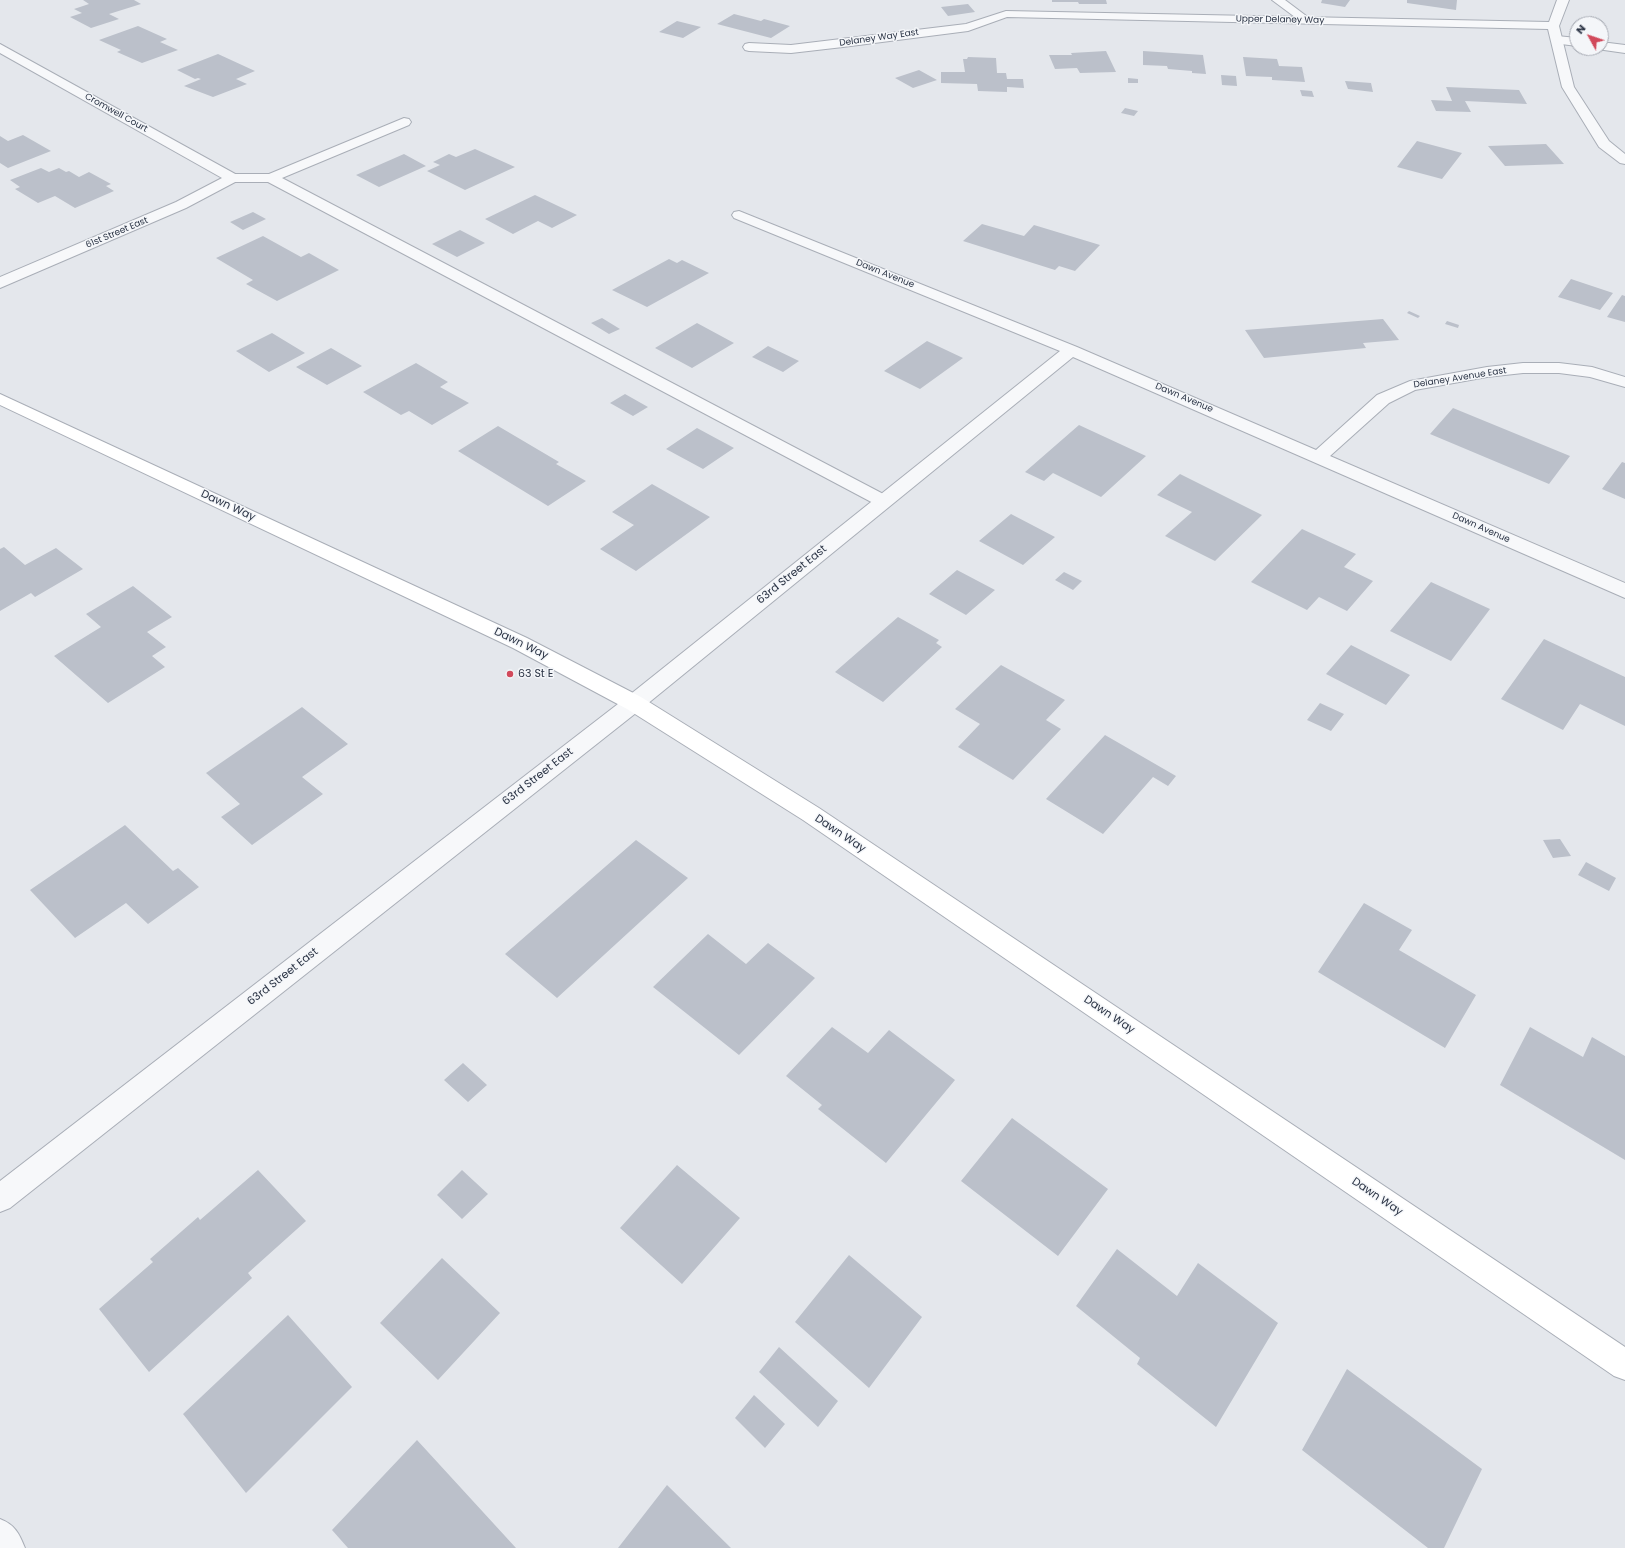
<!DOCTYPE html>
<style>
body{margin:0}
#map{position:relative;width:1625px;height:1548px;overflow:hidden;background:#e4e7ec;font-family:Poppins,sans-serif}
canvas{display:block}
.north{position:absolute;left:1569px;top:16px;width:40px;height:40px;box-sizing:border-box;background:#f4f6f9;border:1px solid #a4a8b1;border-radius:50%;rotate:310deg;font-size:11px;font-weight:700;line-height:16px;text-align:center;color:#2b3445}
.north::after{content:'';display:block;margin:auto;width:14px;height:18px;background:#d1495b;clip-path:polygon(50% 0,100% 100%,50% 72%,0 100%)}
</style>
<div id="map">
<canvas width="1625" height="1548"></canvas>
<div class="north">N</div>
</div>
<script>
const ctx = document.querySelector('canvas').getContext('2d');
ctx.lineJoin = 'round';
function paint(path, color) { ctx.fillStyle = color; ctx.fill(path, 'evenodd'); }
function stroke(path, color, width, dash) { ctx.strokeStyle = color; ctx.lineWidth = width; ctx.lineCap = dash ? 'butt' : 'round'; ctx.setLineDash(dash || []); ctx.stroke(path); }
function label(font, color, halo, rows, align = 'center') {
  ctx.font = font + ' Poppins,sans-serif'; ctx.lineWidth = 3; ctx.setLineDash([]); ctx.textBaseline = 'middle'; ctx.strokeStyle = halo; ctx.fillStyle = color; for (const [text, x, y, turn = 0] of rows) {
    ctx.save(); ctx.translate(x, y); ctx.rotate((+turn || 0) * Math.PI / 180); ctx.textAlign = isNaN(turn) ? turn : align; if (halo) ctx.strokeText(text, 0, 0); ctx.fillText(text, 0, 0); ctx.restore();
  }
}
const building = new Path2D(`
 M83 0H134L141 4 109 14 119 19 91 28 70 17 82 13 74 9 89 4Z
 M1052 0H1106L1107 4H1079L1078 2H1052Z
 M1322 0H1350L1345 7 1321 3Z
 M1407 0H1457L1456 10 1407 3Z
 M968 4 975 12 948 16 941 7Z
 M734 14 761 21 764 19 790 26 771 38 717 24Z
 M677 21 701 27 683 38 659 32Z
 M138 26 167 39 160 42 178 50 142 63 117 52 121 50 99 40Z
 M1106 51 1116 72 1080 73 1077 68 1055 69 1049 55H1072L1071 53Z
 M1143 51 1203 55 1206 74 1192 73V71L1168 69 1167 66 1143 65Z
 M218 54 255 71 236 79 247 84 213 97 184 86 201 79 198 78 195 79 177 70Z
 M968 57 996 58 997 73H1006L1007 79H1023L1024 88 1007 87V92L978 91 977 84 941 83V72H965L963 59H967Z
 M1243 57 1277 59 1279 66 1302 67 1305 82 1272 80V77L1246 76Z
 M919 70 937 80 913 88 895 78Z
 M1221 75 1236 76 1237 86 1222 85Z
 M1128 78 1138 79V83H1128Z
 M1345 81 1371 83 1373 92 1348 89Z
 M1446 87 1519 90 1527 104 1465 101 1471 112 1436 111 1431 100 1452 101Z
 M1300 90 1312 91 1314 97 1302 96Z
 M1125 108 1138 111 1134 116 1121 113Z
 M23 135 51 151 8 168 0 163V136L8 141Z
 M1417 141 1462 153 1442 179 1397 167Z
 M1546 144 1564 164 1505 166 1488 146Z
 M475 149 515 167 465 190 427 171 440 165 433 162 449 154 456 157Z
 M404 154 426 166 379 187 356 175Z
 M41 168 49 172 59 168 66 172 69 171 79 177 89 172 111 184 106 186 114 191 75 208 55 196 38 203 15 189 20 187 10 180Z
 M535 195 577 215 552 228 538 221 513 234 485 219Z
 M253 212 266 219 243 230 230 222Z
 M982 224 1024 236 1034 225 1100 245 1075 271 1059 266 1055 270 963 241Z
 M460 230 485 243 457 257 432 244Z
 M263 236 301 257 309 253 339 270 277 301 246 284 253 280 216 258Z
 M669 259 677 263 682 260 709 273 647 307 612 290Z
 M1571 279 1613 293 1600 310 1558 297Z
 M1622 295 1625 296V322L1607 317Z
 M1409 311 1420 316 1418 318 1407 313Z
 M602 318 620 329 609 334 591 323Z
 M1383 319 1399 340 1363 343 1366 348 1264 358 1245 330Z
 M1447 321 1459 325 1458 328 1445 324Z
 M697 323 734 343 692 368 655 348Z
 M272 333 305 353 269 372 236 351Z
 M927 341 963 358 920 389 884 371Z
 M768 346 799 361 783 372 752 357Z
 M331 348 362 366 327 385 296 367Z
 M416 363 448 382 440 387 469 403 432 425 409 411 401 415 363 392Z
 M625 394 648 407 633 416 610 403Z
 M1453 408 1570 456 1549 484 1430 434Z
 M1079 425 1146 456 1101 497 1053 473 1044 481 1025 472Z
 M498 426 559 462 556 464 586 481 548 506 458 451Z
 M697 428 734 448 703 469 666 449Z
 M1622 462 1625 463V499L1602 489Z
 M1180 474 1262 515 1215 561 1165 536 1192 512 1157 495Z
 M652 484 710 517 636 571 600 549 634 525 612 512Z
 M1011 514 1055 537 1023 565 979 541Z
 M1302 529 1356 554 1344 567 1373 581 1347 611 1319 597 1307 610 1251 582Z
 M4 547 25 565 56 548 83 569 35 597 31 593 0 611V549Z
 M957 570 995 590 966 615 929 594Z
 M1064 572 1082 581 1073 590 1055 580Z
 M1431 582 1490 609 1451 661 1390 631Z
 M133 586 172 617 147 632 166 647 152 656 165 667 108 703 54 656 101 627 86 614Z
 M898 617 939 640 936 643 942 647 883 702 835 672Z
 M1544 639 1625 677V726L1580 704 1563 730 1501 699Z
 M1351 645 1410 675 1386 705 1326 674Z
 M1001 665 1065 700 1046 720 1061 729 1013 780 958 747 980 724 955 709Z
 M1320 703 1344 714 1331 731 1307 720Z
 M302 707 348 744 302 777 323 794 252 845 221 817 240 804 206 773Z
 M1105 735 1176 776 1168 786 1153 777 1103 834 1046 799Z
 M125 825 173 871 178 868 199 887 148 924 126 903 75 938 30 890Z
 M1560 839 1571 856 1553 858 1543 840Z
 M636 840 688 878 557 998 505 954Z
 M1586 862 1616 878 1609 891 1578 875Z
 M1364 903 1412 930 1399 950 1476 995 1445 1048 1318 972Z
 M708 934 746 964 768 943 815 978 739 1055 653 987Z
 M832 1027 868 1053 889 1030 955 1080 886 1163 818 1109 822 1105 786 1076Z
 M1530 1027 1583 1057 1592 1037 1625 1056V1160L1500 1085Z
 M463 1063 487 1085 468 1102 444 1080Z
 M1012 1118 1108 1189 1058 1256 961 1181Z
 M677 1165 740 1218 682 1284 620 1228Z
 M258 1170 306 1221 248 1273 252 1278 149 1372 99 1309 153 1262 150 1259 198 1217 200 1220Z
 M462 1170 488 1194 462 1219 437 1195Z
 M1117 1249 1177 1296 1198 1263 1278 1323 1216 1427 1137 1364 1140 1358 1076 1306Z
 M849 1255 922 1317 869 1388 795 1322Z
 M442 1258 500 1313 438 1380 380 1323Z
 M288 1315 352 1387 246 1493 183 1414Z
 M779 1347 838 1401 818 1427 759 1372Z
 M1347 1369 1482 1469 1444 1548H1428L1302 1450Z
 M754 1395 785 1424 765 1448 735 1418Z
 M417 1440 516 1548H348L332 1530Z
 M667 1485 731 1548H618Z`);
const lane = new Path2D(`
 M1272 0H1285L1313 21 1311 23H1303Z
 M1557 36 1577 38V46L1553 43 1551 40 1553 37Z
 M1601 42 1625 45V53L1597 49 1601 48Z
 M404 118 409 119 411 122 409 125 282 178 889 497 892 501 889 505 883 507 877 505 268 182H232L227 181 225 178 227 175 232 174H269Z`);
const street = new Path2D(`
 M1557 0H1569L1559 26 1574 87 1609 141 1625 154V164L1620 163 1599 147 1562 87 1548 29 1007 17 968 31 843 47 791 53 749 51 745 50 743 47 745 44 749 43 791 45 966 24 1006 11 1549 22Z
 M0 44 237 175 239 178 237 181 186 208 0 288V277L176 202 222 178 0 53Z
 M739 211 1077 347 1316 450 1377 395 1410 381 1487 367 1523 363H1559L1592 367 1625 377V387L1590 377 1559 373H1523L1487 377 1415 390 1389 403 1330 456 1625 583V598L1073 357 641 709 10 1208 0 1212V1181L627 697 1060 351 734 218 732 215 734 212Z
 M0 1519C15 1525 19 1533 25 1548H0Z`);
const secondary = new Path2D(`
 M0 394 527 638 641 697 819 808 1625 1347V1380L1614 1376 803 820 627 709 513 648 0 405Z`);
const markers = [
 [510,674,4,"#d1495b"]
];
const farStreetnames = [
 ["Upper Delaney Way",1280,20,1],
 ["Delaney Way East",879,38,-8],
 ["Cromwell Court",116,113,29],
 ["61st Street East",117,233,-23],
 ["Dawn Avenue",885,274,22],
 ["Delaney Avenue East",1460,378,-9],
 ["Dawn Avenue",1184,398,23],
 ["Dawn Avenue",1481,528,24]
];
const streetNames = [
 ["Dawn Way",228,506,25],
 ["63rd Street East",792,575,-39],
 ["Dawn Way",521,644,26],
 ["63rd Street East",538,777,-38],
 ["Dawn Way",840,834,34],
 ["63rd Street East",283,977,-38],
 ["Dawn Way",1109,1015,34],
 ["Dawn Way",1377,1197,34]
];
const poiNames = [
 ["63 St E",518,674]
];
paint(building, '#bbc0ca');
stroke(lane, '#a9aeb7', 2);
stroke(street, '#a9aeb7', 2);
stroke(secondary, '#a9aeb7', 2);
paint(lane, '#f7f8fa');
paint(street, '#f7f8fa');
paint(secondary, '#fff');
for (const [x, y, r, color] of markers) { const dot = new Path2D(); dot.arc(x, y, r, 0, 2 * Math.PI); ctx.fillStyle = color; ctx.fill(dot); stroke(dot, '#f4f6f9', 1.5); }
label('9px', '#2b3445', '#f4f6f9', farStreetnames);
label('11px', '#2b3445', '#f4f6f9', streetNames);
label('11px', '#2b3445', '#f4f6f9', poiNames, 'left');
</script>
